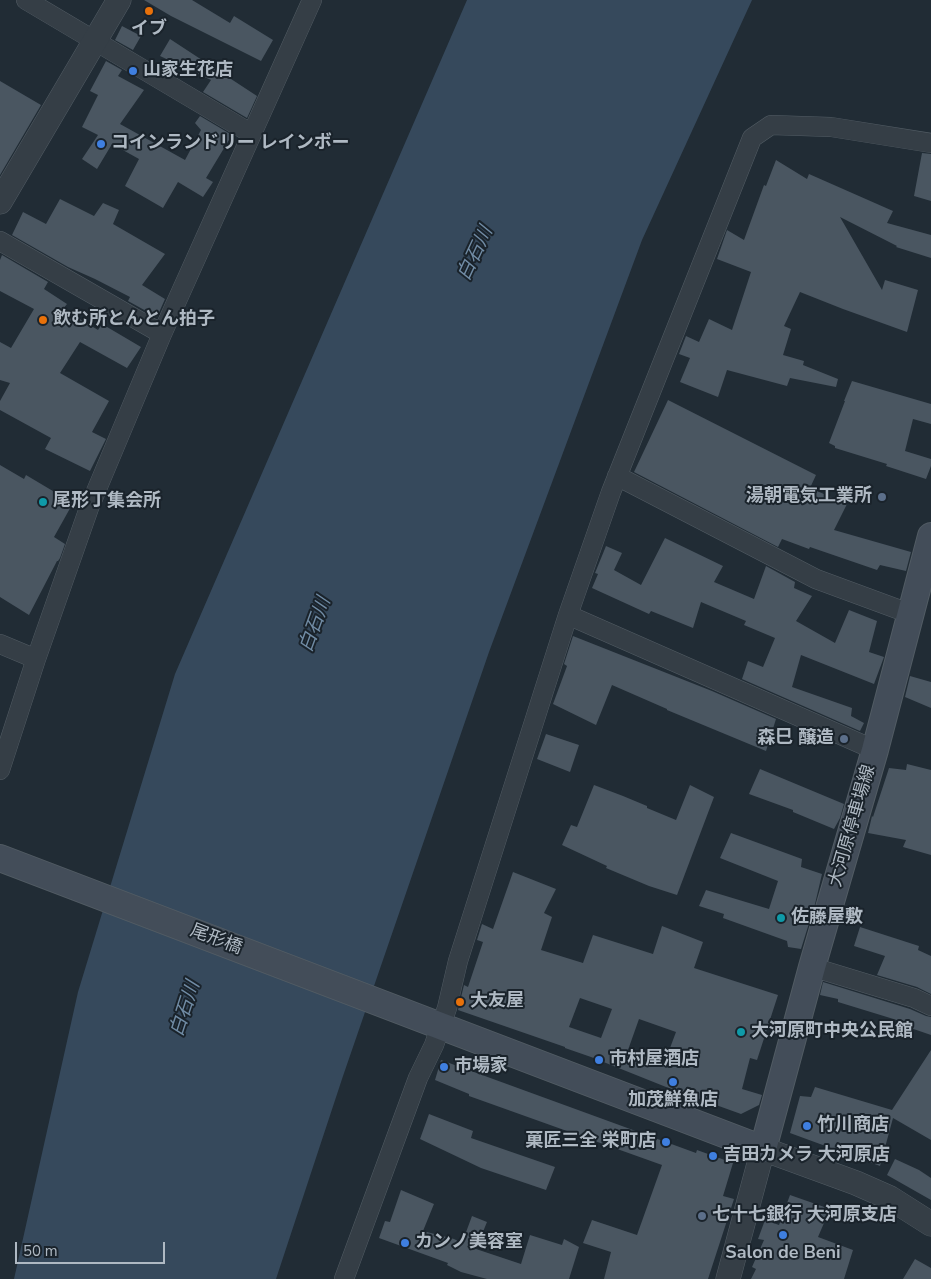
<!DOCTYPE html>
<meta charset="utf-8">
<style>
body{margin:0}
#map{position:relative;width:931px;height:1279px;overflow:hidden;background:#212c35;font-family:"Nunito Sans",sans-serif}
canvas{display:block}
.scale{position:absolute;left:15px;top:1242px;width:150px;height:22px;box-sizing:border-box;border:2px solid #afb9c3;border-top:0;padding-left:6px;font-size:15px;line-height:18px;white-space:nowrap;color:#afb9c3;-webkit-text-stroke:4px #1a232b;paint-order:stroke}
</style>
<div id="map">
<canvas width="931" height="1279"></canvas>
<div class="scale">50 m</div>
</div>
<script>
const ctx = document.querySelector('canvas').getContext('2d');
ctx.lineJoin = 'round';
function paint(path, color) { ctx.fillStyle = color; ctx.fill(path, 'evenodd'); }
function stroke(path, color, width, dash) { ctx.strokeStyle = color; ctx.lineWidth = width; ctx.lineCap = dash ? 'butt' : 'round'; ctx.setLineDash(dash || []); ctx.stroke(path); }
function label(font, color, halo, rows, align = 'center') {
  ctx.font = font + ' "Nunito Sans","Noto Sans JP",sans-serif'; ctx.lineWidth = 4; ctx.setLineDash([]); ctx.textBaseline = 'middle'; ctx.strokeStyle = halo; ctx.fillStyle = color; for (const [text, x, y, turn = 0] of rows) {
    ctx.save(); ctx.translate(x, y); ctx.rotate((+turn || 0) * Math.PI / 180); ctx.textAlign = isNaN(turn) ? turn : align; if (halo) ctx.strokeText(text, 0, 0); ctx.fillText(text, 0, 0); ctx.restore();
  }
}
const water = new Path2D(`
 M467 0H752L642 240 489 652 343 1076 276 1279H14L78 992 175 674Z`);
const building = new Path2D(`
 M144 0H192L230 23 234 16 273 40 261 61 171 16Z
 M122 26 141 36 133 50 115 40Z
 M170 39 257 96 247 118 203 92 211 80 160 56Z
 M106 61 122 70 118 76 144 90 120 124 185 160 201 130 195 123 200 116 232 135 206 178 213 182 203 197 178 182 163 208 125 186 139 159 112 144 97 169 82 159 98 135 82 127 98 95 90 91Z
 M0 81 41 105 0 175Z
 M922 153 931 154V201L914 196Z
 M776 160 807 179 809 174 893 211 887 223 931 235V258L896 247 897 246 840 217 882 290 885 280 918 290 907 332 843 309 800 292 784 326 791 329 783 355 804 361 803 365 838 379 836 387 790 378 787 386 727 370 718 397 680 382 690 358 679 354 686 336 699 342 709 319 732 330 751 272 717 259 727 230 744 240 764 185 766 186Z
 M60 199 94 216 103 203 119 210 113 224 165 254 142 285 165 299 157 317 128 301 130 297 95 279 68 267 12 235 23 212 46 224Z
 M2 255 48 282 44 289 67 304 63 309 98 330 102 324 141 347 127 368 80 342 60 373 109 401 92 432 106 439 90 471 45 449 51 438 0 410V401L10 383 0 380V342L11 348 34 309 0 291V260Z
 M852 381 931 404V424L913 419 905 451 931 459V466L926 479 886 466 887 464 835 448V446L829 443 845 401H844Z
 M668 400 816 475 810 488 847 504 834 530 911 552 906 571 880 565 877 570 810 547 809 549 782 539 778 547 634 472Z
 M0 465 24 479 26 475 73 503 54 537 65 544 60 558 58 561H57L29 615 0 597Z
 M665 538 723 566 714 582 754 599 766 566 795 582 794 588 812 596 796 621 835 643 849 610 877 621 869 652 884 657 874 684 801 655 792 687 852 708 851 716 864 723 860 731 742 679 748 661 763 667 775 638 744 625 746 621 701 602 693 628 651 611 649 614 592 588 598 574 595 573 606 546 622 553 614 570 641 585Z
 M573 636 712 691 776 719 766 751 667 710V709L612 685 596 725 553 704 567 666 564 664Z
 M910 676 931 682V708L905 697Z
 M546 734 579 745 570 772 537 759Z
 M907 764 931 770V855L903 847 906 840 868 833 872 816 873 817 889 768 906 770Z
 M760 769 844 804 840 818 834 829 793 812V810L749 794Z
 M594 785 623 796 647 806V808L676 820 690 785 714 797 677 895 649 886 606 868 607 866 562 845 571 825 577 827Z
 M731 833 802 859 801 867 822 874 815 904 801 949 788 947 787 941 723 918 724 914 699 906 706 890 769 909 778 881 720 858Z
 M513 872 556 889 544 913 552 917 541 950 583 963 593 935 653 954 662 926 703 942 694 968 778 995 757 1060 750 1058 742 1089 762 1095 759 1105 741 1114 666 1087 591 1057 565 1048V1047L458 1010 464 985 468 987 483 942 477 940 482 924 493 929ZM580 998 612 1009 601 1038 569 1027ZM639 1019 676 1032 664 1064 628 1050Z
 M860 927 919 946 918 950 931 956V994L917 987 877 975 885 956 854 946Z
 M823 982 910 1009 926 1016 931 1017V1035L899 1024 900 1021 838 1002V999L820 995Z
 M931 1050V1140L893 1118 880 1166 790 1133 800 1096 811 1097 815 1087 892 1110Z
 M441 1060 696 1153 697 1150 733 1163 723 1196 734 1199 708 1279H604L611 1252 583 1243 592 1220 637 1235 662 1165 469 1096V1094L435 1080Z
 M429 1114 473 1131 471 1138 555 1167 546 1190 481 1168 420 1139Z
 M895 1159 919 1170 931 1178V1200L887 1175Z
 M401 1190 434 1204 423 1231 454 1239 462 1243 472 1216 487 1222 476 1249 521 1264 530 1235 562 1245 564 1239 579 1247 569 1279H487L461 1272 447 1265 448 1263 379 1238 385 1221 390 1222Z
 M790 1195 830 1209 818 1237 853 1250 844 1279H751L756 1269 752 1267 764 1240 758 1239 765 1220 779 1225Z
 M915 1259 931 1268V1279H903Z`);
const minor = new Path2D(`
 M26 0 252 134
 M0 241 162 334
 M617 476 816 579 911 614
 M568 615 875 750
 M0 644 36 659
 M0 770 36 659 89 508 162 334 312 0
 M812 967 914 998 931 1006
 M344 1279 418 1078 434 1045 447 1008 458 961 568 615 611 492 752 138 771 125 831 127 931 143`);
const tertiary = new Path2D(`
 M0 202 119 0
 M728 1279 763 1149 856 1183 890 1198 931 1224`);
const secondary = new Path2D(`
 M0 858 763 1149 812 967 875 750 931 536`);
const markers = [
 [149,11,5,"#e8710a"],
 [133,71,5,"#3f7fe0"],
 [101,144,5,"#3f7fe0"],
 [43,320,5,"#e8710a"],
 [882,497,5,"#5c6f8a"],
 [43,502,5,"#0f9aa8"],
 [844,739,5,"#5c6f8a"],
 [781,918,5,"#0f9aa8"],
 [460,1002,5,"#e8710a"],
 [741,1032,5,"#0f9aa8"],
 [599,1060,5,"#3f7fe0"],
 [444,1067,5,"#3f7fe0"],
 [673,1082,5,"#3f7fe0"],
 [807,1126,5,"#3f7fe0"],
 [666,1142,5,"#3f7fe0"],
 [713,1156,5,"#3f7fe0"],
 [702,1216,5,"#5c6f8a"],
 [783,1235,5,"#3f7fe0"],
 [405,1243,5,"#3f7fe0"]
];
const poiNames = [
 ["イブ",149,30,"center"],
 ["山家生花店",143,71],
 ["コインランドリー レインボー",111,144],
 ["飲む所とんとん拍子",53,320],
 ["湯朝電気工業所",872,497,"right"],
 ["尾形丁集会所",53,502],
 ["森巳 醸造",834,739,"right"],
 ["佐藤屋敷",791,918],
 ["大友屋",470,1002],
 ["大河原町中央公民館",751,1032],
 ["市村屋酒店",609,1060],
 ["市場家",454,1067],
 ["加茂鮮魚店",673,1101,"center"],
 ["竹川商店",817,1126],
 ["菓匠三全 栄町店",656,1142,"right"],
 ["吉田カメラ 大河原店",723,1156],
 ["七十七銀行 大河原支店",712,1216],
 ["カンノ美容室",415,1243],
 ["Salon de Beni",783,1254,"center"]
];
const streetNames = [
 ["大河原停車場線",853,826,-74],
 ["尾形橋",216,940,21]
];
const waterNames = [
 ["白石川",476,254,-65],
 ["白石川",316,625,-70],
 ["白石川",186,1009,-72]
];
paint(water, '#36495c');
paint(building, '#4a5661');
stroke(minor, '#525c64', 20);
stroke(tertiary, '#525c64', 25);
stroke(secondary, '#525c64', 28);
stroke(minor, '#353e46', 19);
stroke(tertiary, '#353e46', 24);
stroke(secondary, '#434d59', 26);
for (const [x, y, r, color] of markers) { const dot = new Path2D(); dot.arc(x, y, r, 0, 2 * Math.PI); ctx.fillStyle = color; ctx.fill(dot); stroke(dot, '#1a232b', 2); }
label('bold 18px', '#afb9c3', '#1a232b', poiNames, 'left');
label('18px', '#afb9c3', '#1a232b', streetNames);
label('italic 19px', '#718ca5', '#1a232b', waterNames);
</script>
